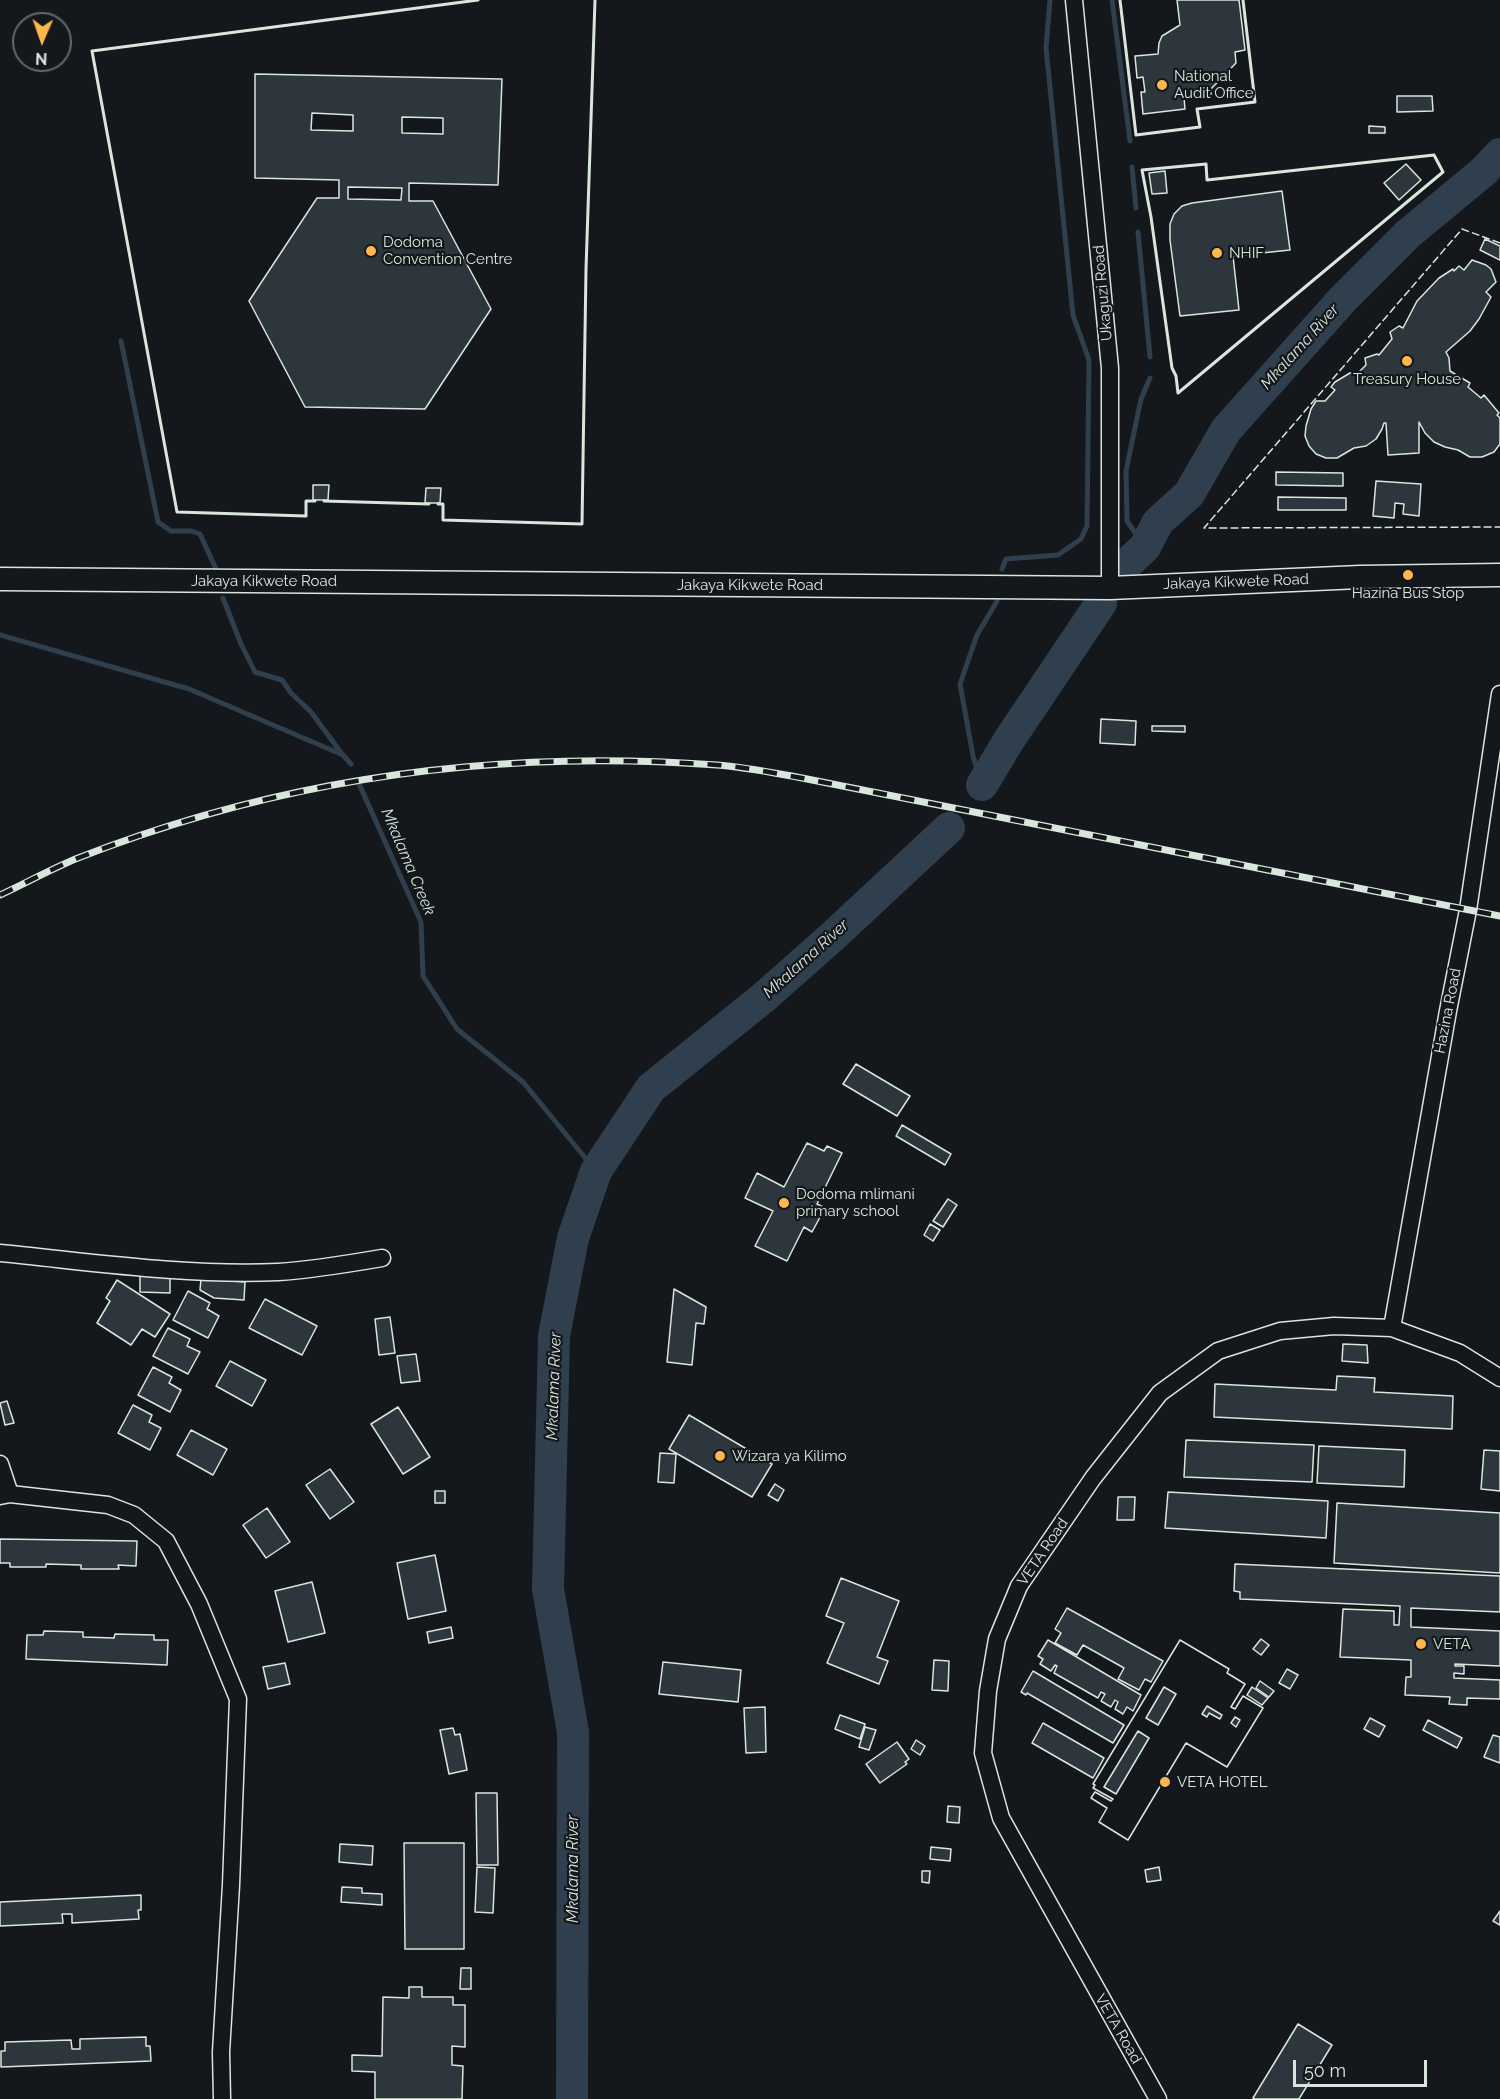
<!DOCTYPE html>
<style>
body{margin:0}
#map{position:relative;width:1500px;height:2099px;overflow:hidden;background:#14181c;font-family:Raleway,sans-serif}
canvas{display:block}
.north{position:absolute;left:12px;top:12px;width:60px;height:60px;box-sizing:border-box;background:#14181c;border:2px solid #626a69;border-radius:50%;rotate:182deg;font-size:16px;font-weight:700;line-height:24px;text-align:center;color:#d8e6dc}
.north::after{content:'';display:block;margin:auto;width:21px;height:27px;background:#ffb74d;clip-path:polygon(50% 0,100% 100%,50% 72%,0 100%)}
.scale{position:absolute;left:1293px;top:2060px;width:134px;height:27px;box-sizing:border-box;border:3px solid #d8e6dc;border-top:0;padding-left:8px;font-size:18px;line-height:21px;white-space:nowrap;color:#d8e6dc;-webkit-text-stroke:4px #14181c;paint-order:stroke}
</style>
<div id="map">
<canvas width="1500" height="2099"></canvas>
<div class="north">N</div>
<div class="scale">50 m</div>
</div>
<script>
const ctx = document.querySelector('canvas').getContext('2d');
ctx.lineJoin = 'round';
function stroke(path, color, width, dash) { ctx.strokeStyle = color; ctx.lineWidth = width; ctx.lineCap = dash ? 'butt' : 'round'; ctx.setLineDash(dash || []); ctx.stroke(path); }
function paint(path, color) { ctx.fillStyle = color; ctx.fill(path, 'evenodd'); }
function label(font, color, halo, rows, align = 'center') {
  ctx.font = font + ' Raleway,sans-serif'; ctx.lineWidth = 4.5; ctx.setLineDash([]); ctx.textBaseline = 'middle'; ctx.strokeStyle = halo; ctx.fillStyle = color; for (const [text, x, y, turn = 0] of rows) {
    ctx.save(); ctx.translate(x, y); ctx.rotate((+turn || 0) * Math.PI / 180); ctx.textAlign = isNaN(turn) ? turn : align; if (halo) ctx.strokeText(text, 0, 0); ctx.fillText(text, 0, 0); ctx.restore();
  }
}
const stream = new Path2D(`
 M1112 0 1130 141
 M1132 167 1136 208
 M1138 232 1150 357
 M121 341 158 522 171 531H191L200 534 216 569
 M1145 547 1127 521 1126 471 1141 399 1150 378
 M1002 569 1006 559 1058 555 1081 539 1087 526 1089 360 1073 315 1046 48 1050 0
 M223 598 241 644 255 672 282 680 291 693 311 712 342 754
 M0 635 189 689 343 755 351 764
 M982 785 973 756 960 684 977 635 997 601
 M360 786 421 922 423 976 457 1029 523 1082 596 1171`);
const river = new Path2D(`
 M1129 562 1145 547 1158 522 1189 494 1226 430 1343 299 1408 234 1484 171 1500 154
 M982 785 1009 740 1101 603
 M572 2099 573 1732 548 1589 554 1336 573 1238 596 1171 651 1088 763 998 833 936 949 828`);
const building = new Path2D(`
 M1177 0H1239L1245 50 1235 52 1236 63 1211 89V96L1184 98 1185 109 1143 114 1141 92H1145L1143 77 1137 78 1135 56 1158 54 1159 43 1162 36 1180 25Z
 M255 74 502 79 498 185 409 183V201H433L491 309 425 409 305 407 249 301 317 198H339V180L255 178ZM312 113 353 115V131L311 130ZM402 117 443 118V134L402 133ZM348 187 402 188 401 200 348 199Z
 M1397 96H1432L1433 111 1397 112Z
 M1369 126 1385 127V133H1369Z
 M1406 164 1421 180 1399 200 1384 183Z
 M1165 171 1167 193 1152 194 1149 173Z
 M1282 191 1290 250 1233 256 1239 310 1180 316 1170 240V224L1174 214 1182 206 1192 203Z
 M1485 239 1500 246V260L1480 250Z
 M1472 260 1486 265 1491 269 1496 282 1486 292 1491 297 1479 319 1470 331 1446 352 1449 358 1450 371 1470 383 1468 387 1481 398 1484 395 1499 413 1497 415 1500 418V444L1494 452 1482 457H1470L1458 450 1445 447 1434 442 1425 433 1419 422V453L1388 455 1386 423H1384L1382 429 1376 439 1366 446 1354 448 1337 458H1326L1316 454 1309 446 1305 436 1306 426 1311 409 1316 401H1325L1335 390 1331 387 1335 382 1350 373H1358L1366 365 1365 358 1377 354 1379 355 1392 339 1390 332 1399 326 1403 328 1417 301 1439 278 1453 269 1454 271 1459 266 1464 270Z
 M1276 472 1343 473V486L1276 485Z
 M1376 481 1421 484 1419 516 1403 514 1404 504 1395 503 1394 518 1373 516Z
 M313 485H329L328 500H313Z
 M426 488H441L440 503H425Z
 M1278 497 1346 498V510H1278Z
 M1101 719 1136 721 1135 745 1100 743Z
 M1152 726H1185V732L1152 731Z
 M856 1064 910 1096 897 1116 843 1084Z
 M902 1125 951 1154 945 1165 896 1136Z
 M807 1143 824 1151 827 1146 842 1153 817 1204 825 1208 812 1232 804 1227 787 1261 755 1246 773 1211 745 1198 757 1173 784 1187Z
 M948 1199 957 1205 943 1227 933 1221Z
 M930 1224 940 1230 933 1241 924 1235Z
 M140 1273H170V1293L140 1292Z
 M201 1279 245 1282 244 1300 214 1298 200 1290Z
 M117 1280 170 1314 155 1337 142 1329 131 1345 97 1323 110 1301 106 1298Z
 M674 1289 706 1307 704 1324 696 1323 692 1365 667 1362Z
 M188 1291 210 1303 207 1309 219 1316 208 1338 173 1320Z
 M265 1299 317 1326 302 1355 249 1328Z
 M390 1317 395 1353 379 1355 375 1319Z
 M168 1328 190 1339 187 1346 200 1352 188 1374 153 1356Z
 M1343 1344 1367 1345 1368 1363 1342 1361Z
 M416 1354 420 1381 401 1383 397 1356Z
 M230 1361 266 1380 252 1406 216 1386Z
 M153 1367 172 1377 169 1383 181 1390 170 1412 138 1395Z
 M1337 1376 1375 1378 1374 1392 1453 1396 1452 1429 1214 1417 1215 1384 1336 1390Z
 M7 1401 14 1423 5 1425 0 1403Z
 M133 1405 152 1415 149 1422 161 1428 150 1450 118 1433Z
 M398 1407 430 1457 403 1474 371 1424Z
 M689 1415 772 1464 752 1497 669 1449Z
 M191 1430 227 1449 213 1475 177 1455Z
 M1186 1440 1314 1445 1312 1482 1184 1477Z
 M1319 1446 1405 1450 1404 1487 1317 1483Z
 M1484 1450 1500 1451V1491L1481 1489Z
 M660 1453 676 1454 674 1483 658 1482Z
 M330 1469 354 1502 330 1519 306 1485Z
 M775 1484 784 1490 778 1501 768 1495Z
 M435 1491H445V1503H435Z
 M1168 1492 1328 1501 1326 1538 1165 1528Z
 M1118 1497H1135L1134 1520H1117Z
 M1337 1503 1500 1513V1573L1334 1563Z
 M267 1508 290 1542 266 1558 243 1525Z
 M0 1539 137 1541 136 1566 118 1565 119 1569H81V1565L46 1564V1567H10V1563H0Z
 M435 1555 446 1611 408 1619 397 1563Z
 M1235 1564 1500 1576V1612L1411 1608V1627L1500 1631V1666L1455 1664V1666H1464V1674L1454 1673V1678L1500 1680V1699L1467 1698V1705L1449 1704 1450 1697 1405 1695 1406 1677H1411V1660L1340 1657 1343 1609 1394 1611V1625H1399L1400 1606 1240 1599V1592L1234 1591Z
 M841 1578 899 1601 877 1657 888 1661 879 1684 827 1663 844 1623 826 1616Z
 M312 1582 325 1633 288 1642 275 1591Z
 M1067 1608 1163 1661 1151 1682 1145 1679 1139 1690 1118 1679 1124 1668 1083 1645 1077 1655 1055 1643 1061 1633 1055 1629Z
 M451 1627 453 1638 429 1643 427 1632Z
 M44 1631 83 1632V1637L114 1638 115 1634 154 1635V1640H168L167 1665 26 1659 27 1635H43Z
 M1261 1639 1269 1645 1261 1655 1253 1649Z
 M1048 1640 1141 1695 1133 1711 1127 1707 1123 1714 1115 1709 1118 1702 1115 1700 1111 1707 1101 1701 1105 1694 1101 1692 1098 1698 1054 1673 1057 1666 1055 1665 1051 1671 1040 1664 1043 1659 1038 1656Z
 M1180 1640 1229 1669 1227 1673 1245 1684 1231 1707 1235 1709 1243 1696 1263 1708 1227 1767 1186 1743 1128 1840 1099 1822 1107 1808 1091 1798 1095 1792 1111 1801 1113 1799 1093 1788 1095 1785 1093 1784ZM1164 1687 1176 1694 1158 1725 1146 1718ZM1207 1706 1222 1715 1220 1719 1209 1713 1207 1717 1202 1714ZM1235 1717 1240 1720 1236 1727 1231 1723ZM1138 1731 1149 1738 1116 1794 1104 1787Z
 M1180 1640 1229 1669 1227 1673 1245 1684 1231 1707 1235 1709 1243 1696 1263 1708 1227 1767 1186 1743 1128 1840 1099 1822 1107 1808 1091 1798 1095 1792 1111 1801 1113 1799 1093 1788 1095 1785 1093 1784Z
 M934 1660 949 1661 948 1691 932 1690Z
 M663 1662 741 1670 738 1702 659 1694Z
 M285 1663 290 1684 268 1689 263 1667Z
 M1287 1669 1298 1675 1290 1689 1279 1683Z
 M1033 1671 1124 1725 1113 1743 1027 1693 1026 1695 1021 1692Z
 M1260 1681 1274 1691 1269 1697 1256 1688Z
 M1252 1687 1268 1698 1262 1705 1247 1695Z
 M765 1707 766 1752 746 1753 744 1708Z
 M840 1715 865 1724 860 1739 835 1729Z
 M1370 1718 1385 1726 1379 1737 1364 1729Z
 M1428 1720 1462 1738 1457 1748 1423 1730Z
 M1043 1723 1104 1758 1093 1778 1032 1743Z
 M865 1727 876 1730 869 1750 859 1747Z
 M453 1728 455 1735 460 1734 467 1770 449 1774 440 1730Z
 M1493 1735 1500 1737V1763L1484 1757Z
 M916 1740 925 1746 920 1755 911 1749Z
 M897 1742 909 1759 905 1762 907 1764 880 1783 866 1764Z
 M476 1793H497L498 1865H477Z
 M948 1806 960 1807 959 1823 947 1822Z
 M404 1843H464V1949H405Z
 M340 1844 373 1846 372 1865 339 1862Z
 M931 1847 951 1849 950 1861 930 1859Z
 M477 1867 495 1868 493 1913 475 1912Z
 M1159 1867 1161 1880 1147 1882 1145 1870Z
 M922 1871H930L929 1883 922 1882Z
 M342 1887 362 1888V1893L382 1894V1905L341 1902Z
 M141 1895V1910H138L139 1919 72 1923V1914H62L63 1923 0 1926V1902Z
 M1500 1911V1925L1493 1921Z
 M461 1968H471V1989H460Z
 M409 1987H422V1997H453V2005H465V2047L452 2046V2065L463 2066 462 2099H375V2072L352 2071V2055L382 2056 383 1997 409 1998Z
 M1298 2024 1332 2045 1299 2099H1255L1253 2098Z
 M146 2037V2046H150L151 2061 1 2067V2051H5V2042L71 2040 72 2049H80V2039Z`);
const minor = new Path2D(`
 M1074 0 1110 368V588
 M0 1253C92 1262 185 1276 278 1272 312 1270 347 1264 382 1258
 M1392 1328 1448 1011 1468 910 1500 694
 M0 1464 10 1494
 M0 1496 10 1494 108 1505 134 1515 166 1541 199 1604 238 1699 231 1885 221 2052 222 2099
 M1158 2099 1001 1818 983 1753 988 1691 997 1639 1019 1586 1093 1478 1160 1393 1218 1351 1280 1331 1334 1326 1392 1328 1460 1353 1500 1378`);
const secondary = new Path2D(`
 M0 579 1110 588 1360 577 1500 575`);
const rail = new Path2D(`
 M0 895C26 883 51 869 78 858 282 778 498 749 717 765 745 767 774 773 802 778L1500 916`);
const fence = new Path2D(`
 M1500 243 1462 229 1204 528 1500 527`);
const wall = new Path2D(`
 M1120 0 1136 135 1200 127 1197 109 1255 102 1243 0
 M1434 155 1443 172 1178 393 1176 376 1172 368 1151 217 1142 170 1206 164 1207 180Z
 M315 501H306V516L177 512 92 51 478 0
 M324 501 429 504
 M438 504H443V520L582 524 586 269 595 0`);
const markers = [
 [1162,85,6,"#ffb74d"],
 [371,251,6,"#ffb74d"],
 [1217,253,6,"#ffb74d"],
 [1407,361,6,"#ffb74d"],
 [1408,575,6,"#ffb74d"],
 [784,1203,6,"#ffb74d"],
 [720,1456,6,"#ffb74d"],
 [1421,1644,6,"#ffb74d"],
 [1165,1782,6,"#ffb74d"]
];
const poiNames = [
 ["National",1174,76],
 ["Audit Office",1174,93],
 ["Dodoma",383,242],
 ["Convention Centre",383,259],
 ["NHIF",1229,253],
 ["Treasury House",1407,379,"center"],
 ["Hazina Bus Stop",1408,593,"center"],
 ["Dodoma mlimani",796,1194],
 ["primary school",796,1211],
 ["Wizara ya Kilimo",732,1456],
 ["VETA",1433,1644],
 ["VETA HOTEL",1177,1782]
];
const streetNames = [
 ["Ukaguzi Road",1103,293,-95],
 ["Jakaya Kikwete Road",264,581],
 ["Jakaya Kikwete Road",1236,582,-2],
 ["Jakaya Kikwete Road",750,585],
 ["Hazina Road",1448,1011,-79],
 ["VETA Road",1043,1552,-56],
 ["VETA Road",1118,2029,60]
];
const waterNames = [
 ["Mkalama River",1300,347,-48],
 ["Mkalama Creek",408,862,67],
 ["Mkalama River",806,959,-42],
 ["Mkalama River",554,1386,-88],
 ["Mkalama River",573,1869,-90]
];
stroke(stream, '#2f3f4d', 5);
stroke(river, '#2f3f4d', 32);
paint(building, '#2c363c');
stroke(building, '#d8e6dc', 1.5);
stroke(minor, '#d8e6dc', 19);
stroke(secondary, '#d8e6dc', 25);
stroke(minor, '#14181c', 16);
stroke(secondary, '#14181c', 22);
stroke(rail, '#d8e6dc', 7);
stroke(rail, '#14181c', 4.5, [14]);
stroke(fence, '#d8e6dc', 1.5, [8, 3]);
stroke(wall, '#d8e6dc', 3);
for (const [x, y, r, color] of markers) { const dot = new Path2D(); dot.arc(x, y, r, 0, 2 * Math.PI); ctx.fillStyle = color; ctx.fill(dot); stroke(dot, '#14181c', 2); }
label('15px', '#d8e6dc', '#14181c', poiNames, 'left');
label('15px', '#d8e6dc', '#14181c', streetNames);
label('italic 16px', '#d8e6dc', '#14181c', waterNames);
</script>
